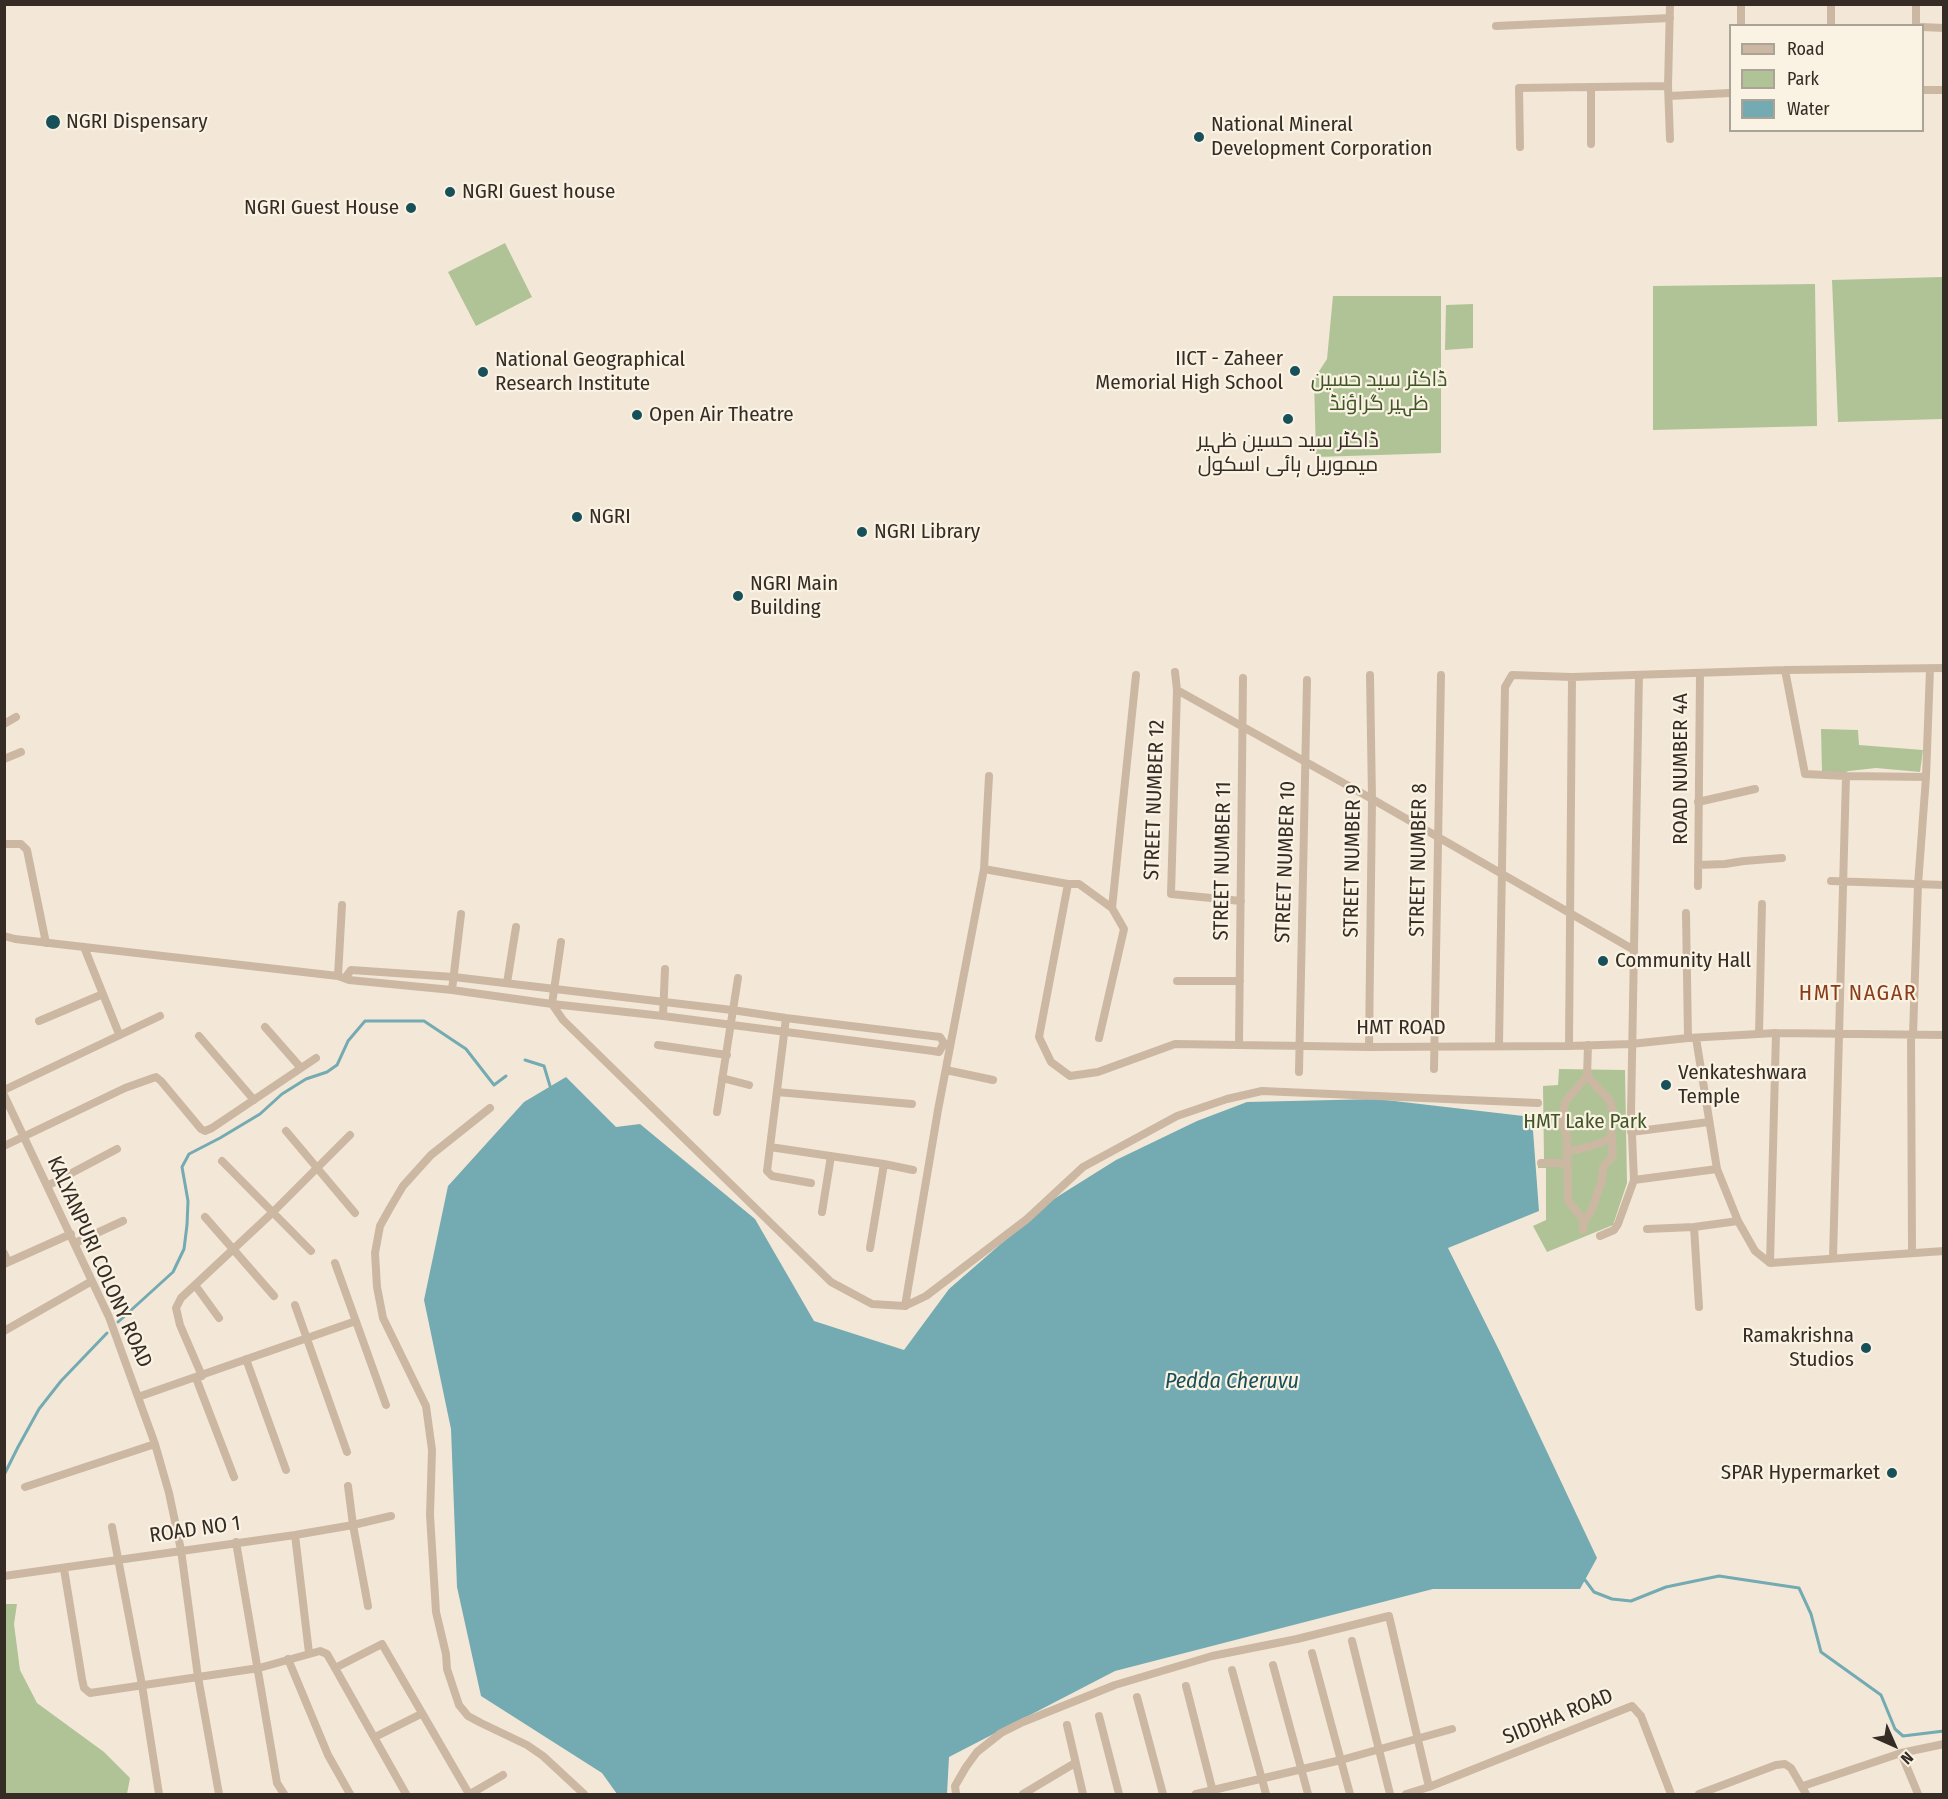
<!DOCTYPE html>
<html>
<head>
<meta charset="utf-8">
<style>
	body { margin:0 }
	#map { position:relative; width:1948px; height:1799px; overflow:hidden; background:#f3e8d7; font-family:"Fira Sans Condensed",sans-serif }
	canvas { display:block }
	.frame { position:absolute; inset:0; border:6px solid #352c25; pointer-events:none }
	.legend { position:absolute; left:1729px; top:24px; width:195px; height:108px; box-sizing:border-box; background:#faf2e3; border:2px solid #aba397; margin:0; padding:8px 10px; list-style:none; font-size:18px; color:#352c25 }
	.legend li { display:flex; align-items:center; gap:12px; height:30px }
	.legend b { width:30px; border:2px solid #aba397 }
	.north { position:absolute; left:1864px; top:1715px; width:60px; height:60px; -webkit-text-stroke:4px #faf2e3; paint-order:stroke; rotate:135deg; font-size:16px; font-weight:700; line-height:24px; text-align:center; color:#352c25 }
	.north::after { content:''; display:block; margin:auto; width:21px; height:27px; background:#352c25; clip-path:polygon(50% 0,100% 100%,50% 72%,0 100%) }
</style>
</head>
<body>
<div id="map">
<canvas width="1948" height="1799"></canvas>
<div class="frame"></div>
<ul class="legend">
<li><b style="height:8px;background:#ccb8a2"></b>Road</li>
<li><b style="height:16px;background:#b0c396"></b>Park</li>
<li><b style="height:16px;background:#74aab2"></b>Water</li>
</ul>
<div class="north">N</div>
</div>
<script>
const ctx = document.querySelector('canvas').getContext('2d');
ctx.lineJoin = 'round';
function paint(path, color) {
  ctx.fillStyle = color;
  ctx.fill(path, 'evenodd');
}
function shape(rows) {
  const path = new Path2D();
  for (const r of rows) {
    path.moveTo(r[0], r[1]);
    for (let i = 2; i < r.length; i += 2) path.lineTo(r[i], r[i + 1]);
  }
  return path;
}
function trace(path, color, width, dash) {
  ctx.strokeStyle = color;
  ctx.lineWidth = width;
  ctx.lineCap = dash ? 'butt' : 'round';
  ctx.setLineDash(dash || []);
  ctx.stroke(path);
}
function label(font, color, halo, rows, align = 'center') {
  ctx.font = font + ' "Fira Sans Condensed",Cairo,sans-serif';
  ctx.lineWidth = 4.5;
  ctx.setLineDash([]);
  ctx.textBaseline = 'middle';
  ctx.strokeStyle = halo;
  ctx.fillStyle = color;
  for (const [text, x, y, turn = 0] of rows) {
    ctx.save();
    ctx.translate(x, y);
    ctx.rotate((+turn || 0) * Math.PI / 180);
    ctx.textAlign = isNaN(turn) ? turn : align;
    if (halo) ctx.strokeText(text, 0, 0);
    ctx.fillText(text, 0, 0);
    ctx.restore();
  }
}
paint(shape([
	[505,243,532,297,476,326,448,272],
	[1943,277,1943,419,1838,422,1832,280],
	[1815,284,1817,426,1653,430,1653,286],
	[1333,296,1441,296,1441,453,1316,457,1314,379,1327,359],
	[1473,304,1473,348,1445,350,1446,305],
	[1821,729,1858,730,1859,745,1923,750,1920,772,1876,768,1849,771,1836,775,1822,773],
	[1559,1069,1625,1070,1627,1183,1613,1225,1547,1252,1533,1226,1546,1220,1546,1168,1538,1168,1538,1161,1544,1159,1543,1086,1558,1085],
	[4,1604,17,1604,14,1624,20,1670,37,1703,104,1752,130,1778,127,1794,5,1794]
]), '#b0c396');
paint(shape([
	[566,1077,616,1127,640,1124,755,1219,814,1321,904,1350,949,1289,1049,1202,1116,1160,1197,1121,1247,1102,1377,1099,1532,1117,1539,1211,1448,1248,1500,1352,1597,1558,1580,1589,1433,1589,1115,1671,949,1757,947,1794,617,1794,602,1773,481,1696,457,1587,451,1429,424,1300,448,1186,524,1102]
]), '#74aab2');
trace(shape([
	[525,1060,544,1066,550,1086],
	[118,1322,173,1272,184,1249,187,1225,188,1201,182,1167,189,1154,220,1138,260,1114,282,1094,306,1079,327,1072,337,1065,348,1041,365,1021,424,1021,466,1049,494,1085,506,1076],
	[4,1475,18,1447,39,1409,61,1381,107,1333],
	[1585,1580,1594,1592,1612,1599,1631,1601,1666,1587,1719,1576,1799,1588,1811,1614,1821,1652,1881,1695,1895,1729,1903,1736,1944,1731]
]), '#74aab2', 3);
trace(shape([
	[1741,4,1741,26],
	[1916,4,1916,26],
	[1496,26,1670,18],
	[1831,26,1831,4],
	[1922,27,1944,28],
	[1922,90,1944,90],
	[1669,96,1730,93],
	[1670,139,1668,86,1670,4],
	[1591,144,1591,87],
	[1520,147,1519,88,1668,86],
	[1785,670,1805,774,1846,776],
	[1175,672,1177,690,1171,894,1241,901],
	[1177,690,1372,799,1634,950],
	[4,724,16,717],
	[4,759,21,752],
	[1698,802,1755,789],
	[4,844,21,844,27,850,46,943],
	[1698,865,1725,864,1744,861,1782,858],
	[984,869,1068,884,1079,884,1112,908,1124,929,1099,1038],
	[1831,881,1944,885],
	[1068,884,1039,1037,1051,1062,1070,1076,1098,1072,1175,1044,1369,1047,1569,1046,1631,1044,1688,1038,1776,1033,1944,1035],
	[1698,886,1700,673],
	[1112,908,1136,675],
	[1686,913,1688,1038],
	[4,936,15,939,84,947,338,976,349,980,452,990,552,1004,663,1016,933,1051,939,1052,944,1043,940,1037,786,1018,732,1010,454,977,351,970,345,978],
	[561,942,552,1004,563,1020,831,1282,872,1304,905,1306,926,1296,1027,1219,1083,1167,1177,1116,1227,1099,1262,1091,1538,1103],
	[84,947,119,1034],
	[338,976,342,905],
	[1177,981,1240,981],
	[507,983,516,927],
	[452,990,461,914],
	[663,1016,665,969],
	[786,1018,767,1171,772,1176,811,1183],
	[39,1021,103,994],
	[265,1027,301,1068],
	[1759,1034,1762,904],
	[1911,1034,1912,1252],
	[1913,1035,1918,885,1926,777,1930,669],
	[199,1036,254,1100],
	[1696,1038,1717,1169,1738,1221,1755,1251,1770,1263,1944,1251],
	[1239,1044,1243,678],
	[658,1045,727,1055],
	[1499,1045,1505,687,1512,675,1572,677,1785,670,1944,668],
	[1569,1046,1572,677],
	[1369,1047,1372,799,1370,675],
	[1434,1069,1441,675],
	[946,1070,993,1080],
	[1299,1072,1307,680],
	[1587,1076,1610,1101,1613,1113,1611,1134,1613,1156,1603,1167,1602,1180,1591,1212,1584,1220,1568,1201,1567,1137,1562,1120,1565,1102,1587,1076,1588,1045],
	[722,1078,749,1085],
	[4,1090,160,1016],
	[777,1092,912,1104],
	[4,1095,109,1317,155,1444,169,1493,181,1550,198,1677,219,1794],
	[490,1108,431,1155,403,1186,390,1208,380,1226,375,1253,377,1287,383,1318,426,1406,432,1450,430,1515,436,1612,446,1654,447,1669,459,1705,468,1716,481,1723,527,1745,543,1756,584,1794],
	[717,1112,738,978],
	[286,1131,355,1213],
	[1631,1132,1709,1122],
	[4,1146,125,1088,153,1078,156,1077,161,1081,201,1129,205,1131,212,1128,316,1058],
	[770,1147,884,1164,870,1248],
	[1567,1152,1598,1144,1612,1137],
	[222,1161,311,1251],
	[1541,1163,1567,1163],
	[884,1164,913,1170],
	[1634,1180,1717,1169],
	[47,1186,117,1149],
	[822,1212,831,1156],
	[205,1217,274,1296],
	[1694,1227,1699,1307],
	[1647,1229,1694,1227,1738,1221],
	[1583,1230,1584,1220],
	[1600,1236,1614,1230,1618,1224,1634,1180,1631,1113,1639,675],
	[75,1243,123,1221],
	[4,1253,8,1262],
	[1833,1258,1846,776,1926,777],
	[335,1263,386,1405],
	[1770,1263,1776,1033],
	[4,1264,71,1234],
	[195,1285,219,1318],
	[295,1305,347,1452],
	[905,1306,938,1110,984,869,989,776],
	[4,1331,92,1281],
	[246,1359,286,1470],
	[202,1376,180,1325,176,1308,181,1298,272,1213,350,1135],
	[196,1378,234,1477],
	[138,1397,356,1321],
	[348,1486,353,1525,368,1606],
	[25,1487,155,1444],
	[112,1527,142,1685,159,1794],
	[295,1535,309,1653],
	[236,1542,277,1783,284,1794],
	[64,1569,82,1679,84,1688,90,1693,259,1668,320,1651,327,1654,335,1668,382,1644,469,1794],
	[4,1576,295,1535,353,1525,391,1516],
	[1352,1641,1390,1794],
	[1312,1653,1350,1794],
	[288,1659,328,1755,350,1794],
	[1273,1665,1308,1794],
	[335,1668,406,1794],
	[1232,1670,1266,1794],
	[1186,1686,1213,1792],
	[1137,1697,1163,1794],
	[1099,1716,1119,1794],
	[1067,1725,1083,1794],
	[375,1737,421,1714],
	[1901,1753,1918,1794],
	[1803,1786,1901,1753,1944,1744],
	[470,1794,503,1775],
	[956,1794,955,1786,966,1767,977,1752,1001,1733,1023,1722,1115,1685,1212,1656,1297,1639,1389,1616,1429,1787],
	[1023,1794,1075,1763],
	[1196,1794,1341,1760,1452,1729],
	[1406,1794,1429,1787,1632,1706,1641,1716,1671,1794],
	[1699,1794,1776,1765,1785,1764,1791,1768,1806,1794]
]), '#ccb8a2', 8);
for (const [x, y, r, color] of [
	[53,122,8,"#18505a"],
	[1199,137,6,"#18505a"],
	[450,192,6,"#18505a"],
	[411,208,6,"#18505a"],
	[1295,371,6,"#18505a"],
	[483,372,6,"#18505a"],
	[637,415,6,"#18505a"],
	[1288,419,6,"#18505a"],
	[577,517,6,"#18505a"],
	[862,532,6,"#18505a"],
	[738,596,6,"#18505a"],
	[1603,961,6,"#18505a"],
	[1666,1085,6,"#18505a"],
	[1866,1348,6,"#18505a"],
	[1892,1473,6,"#18505a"]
]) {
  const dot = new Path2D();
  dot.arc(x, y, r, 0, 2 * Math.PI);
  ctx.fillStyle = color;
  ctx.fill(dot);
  trace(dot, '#faf2e3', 2);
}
label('21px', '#352c25', '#faf2e3', [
	["NGRI Dispensary",66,122],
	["National Mineral",1211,125],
	["Development Corporation",1211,149],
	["NGRI Guest house",462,192],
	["NGRI Guest House",399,208,"right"],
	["IICT - Zaheer",1283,359,"right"],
	["Memorial High School",1283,383,"right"],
	["National Geographical",495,360],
	["Research Institute",495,384],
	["Open Air Theatre",649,415],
	["ڈاکٹر سید حسین ظہیر",1288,441,"center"],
	["میموریل ہائی اسکول",1288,465,"center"],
	["NGRI",589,517],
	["NGRI Library",874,532],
	["NGRI Main",750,584],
	["Building",750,608],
	["Community Hall",1615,961],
	["Venkateshwara",1678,1073],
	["Temple",1678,1097],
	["Ramakrishna",1854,1336,"right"],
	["Studios",1854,1360,"right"],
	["SPAR Hypermarket",1880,1473,"right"]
], 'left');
label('21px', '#415627', '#faf2e3', [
	["ڈاکٹر سید حسین",1379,380],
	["ظہیر گراؤنڈ",1379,404],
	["HMT Lake Park",1585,1122]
]);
label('21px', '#352c25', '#faf2e3', [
	["ROAD NUMBER 4A",1681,769,-90],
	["STREET NUMBER 12",1155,800,-88],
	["STREET NUMBER 8",1419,860,-89],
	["STREET NUMBER 11",1223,861,-89],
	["STREET NUMBER 9",1353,861,-89],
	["STREET NUMBER 10",1286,862,-88],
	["HMT ROAD",1401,1028],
	["KALYANPURI COLONY ROAD",99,1262,66],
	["ROAD NO 1",195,1530,-8],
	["SIDDHA ROAD",1558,1717,-22]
]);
ctx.letterSpacing = '1.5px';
label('22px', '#8b3c18', '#faf2e3', [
	["HMT NAGAR",1858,994]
]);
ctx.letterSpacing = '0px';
label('italic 22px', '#18505a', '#faf2e3', [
	["Pedda Cheruvu",1232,1382]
]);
</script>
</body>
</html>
